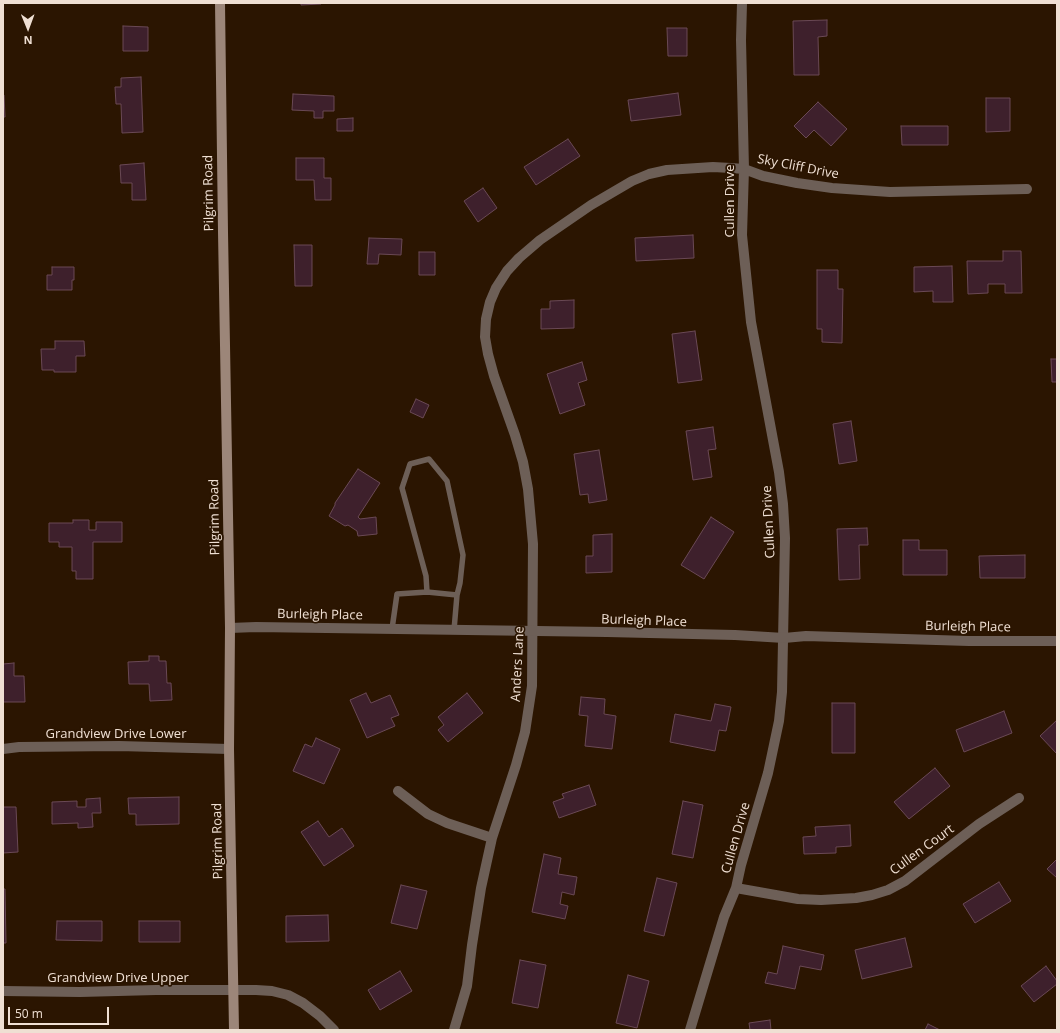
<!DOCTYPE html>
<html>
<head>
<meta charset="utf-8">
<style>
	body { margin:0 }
	#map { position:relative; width:1060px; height:1033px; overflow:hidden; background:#2b1501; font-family:"Open Sans",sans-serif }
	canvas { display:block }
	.frame { position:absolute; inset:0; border:4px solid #efdfd3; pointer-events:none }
	.north { position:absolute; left:8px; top:8px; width:40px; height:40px; -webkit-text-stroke:3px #2b1501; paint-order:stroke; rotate:179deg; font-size:11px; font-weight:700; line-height:16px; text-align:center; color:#efdfd3 }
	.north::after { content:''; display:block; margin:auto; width:14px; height:18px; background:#efdfd3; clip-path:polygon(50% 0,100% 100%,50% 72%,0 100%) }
	.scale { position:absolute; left:8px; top:1007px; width:101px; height:18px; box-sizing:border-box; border:2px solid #efdfd3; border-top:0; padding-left:5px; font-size:12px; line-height:14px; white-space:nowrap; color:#efdfd3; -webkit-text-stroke:3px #2b1501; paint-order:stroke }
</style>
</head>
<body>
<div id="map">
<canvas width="1060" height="1033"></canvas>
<div class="frame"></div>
<div class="north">N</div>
<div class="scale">50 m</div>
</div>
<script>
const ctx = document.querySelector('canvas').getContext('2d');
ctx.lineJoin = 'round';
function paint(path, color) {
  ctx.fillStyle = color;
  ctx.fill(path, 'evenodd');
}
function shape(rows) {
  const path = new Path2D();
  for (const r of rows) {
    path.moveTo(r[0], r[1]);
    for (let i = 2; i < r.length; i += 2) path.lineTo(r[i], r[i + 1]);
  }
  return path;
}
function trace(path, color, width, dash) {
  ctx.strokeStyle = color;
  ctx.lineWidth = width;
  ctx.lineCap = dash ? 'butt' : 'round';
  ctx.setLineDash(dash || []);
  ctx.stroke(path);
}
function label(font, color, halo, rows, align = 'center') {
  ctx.font = font + ' "Open Sans",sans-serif';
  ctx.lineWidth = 3.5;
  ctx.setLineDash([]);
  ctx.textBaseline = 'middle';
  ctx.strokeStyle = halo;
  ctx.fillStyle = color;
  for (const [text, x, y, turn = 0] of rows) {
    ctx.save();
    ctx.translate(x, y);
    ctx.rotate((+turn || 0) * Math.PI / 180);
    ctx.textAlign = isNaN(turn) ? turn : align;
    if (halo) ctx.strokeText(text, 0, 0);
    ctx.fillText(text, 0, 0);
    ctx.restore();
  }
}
const building = shape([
	[301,3,321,3,321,4,301,5,301,3],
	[827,20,827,36,818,37,819,75,794,75,793,21,827,20],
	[123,26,148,27,148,51,123,51,123,26],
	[667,28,687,28,687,56,668,56,667,28],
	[141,77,143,132,122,133,121,104,116,104,115,87,121,87,121,78,141,77],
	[678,93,681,115,631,121,628,100,678,93],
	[293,94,334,96,334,111,323,111,323,118,314,118,314,111,292,110,293,94],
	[3,95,4,95,5,117,3,117,3,95],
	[986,98,1010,98,1010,131,986,132,986,98],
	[818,102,847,129,831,146,814,130,806,138,794,126,818,102],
	[353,118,353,131,337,131,337,119,353,118],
	[901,126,948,126,948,145,902,145,901,126],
	[568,139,580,156,536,185,524,167,568,139],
	[296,158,324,158,324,178,331,178,331,200,315,200,314,180,296,180,296,158],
	[144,163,146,200,132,200,132,183,121,183,120,165,144,163],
	[483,188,497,208,478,222,464,201,483,188],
	[693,235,694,258,636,261,635,238,693,235],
	[369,238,402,239,401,255,379,254,378,264,367,264,369,238],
	[294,245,312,245,312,286,295,286,294,245],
	[1003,251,1021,251,1022,293,1005,293,1005,284,988,284,988,293,968,294,967,261,1003,261,1003,251],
	[419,252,435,252,435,275,419,275,419,252],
	[952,266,953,302,933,302,933,291,914,292,914,267,952,266],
	[52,267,74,267,74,280,72,280,72,290,47,290,47,275,52,275,52,267],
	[817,270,838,270,838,289,843,289,842,343,822,342,822,329,817,329,817,270],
	[574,300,574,328,541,329,541,309,550,309,550,301,574,300],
	[695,331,702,380,678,383,672,334,695,331],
	[55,341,84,341,85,356,76,356,76,372,54,372,54,370,42,370,41,349,55,349,55,341],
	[1051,359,1057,359,1057,382,1052,382,1051,359],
	[582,362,587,380,578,383,585,405,560,414,547,374,582,362],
	[416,399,429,405,423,418,410,412,416,399],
	[851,421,857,461,839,464,833,424,851,421],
	[713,427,716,449,708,450,712,477,693,480,686,431,713,427],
	[599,450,607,500,589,503,588,494,580,495,574,454,599,450],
	[358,469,380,483,358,517,360,519,376,517,377,534,358,536,357,531,348,525,345,526,329,516,335,505,335,503,358,469],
	[711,517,734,532,704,579,681,565,711,517],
	[73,520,89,520,89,530,96,530,96,522,122,522,122,542,93,542,93,579,76,579,76,571,72,571,72,547,59,547,59,542,49,542,49,523,73,523,73,520],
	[867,528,868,545,859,545,860,579,839,580,837,529,867,528],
	[612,534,612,572,586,573,586,556,593,556,593,535,612,534],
	[903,540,919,540,919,550,947,550,947,575,903,575,903,540],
	[1025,555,1025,578,980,578,979,556,1025,555],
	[149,656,159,656,159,661,166,661,167,683,171,683,172,700,150,701,149,684,129,684,128,662,149,661,149,656],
	[14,663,14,676,24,676,25,702,3,702,3,664,14,663],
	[366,693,371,703,390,695,399,715,391,718,395,726,367,738,350,700,366,693],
	[467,693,483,713,448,742,438,730,444,725,438,717,467,693],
	[581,697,605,699,604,714,616,716,612,749,585,746,588,716,579,715,581,697],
	[832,703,855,703,855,753,832,753,832,703],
	[715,704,731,707,726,731,719,730,715,751,670,742,675,714,711,721,715,704],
	[1004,711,1012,733,964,752,956,730,1004,711],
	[1057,720,1057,754,1040,736,1057,720],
	[316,738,340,749,324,784,293,771,305,744,312,747,316,738],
	[935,768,950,786,909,819,894,802,935,768],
	[589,785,596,805,559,818,553,802,564,798,562,794,589,785],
	[179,797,179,824,136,825,136,814,129,814,128,798,179,797],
	[100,798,101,813,92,813,93,827,78,828,78,823,52,824,52,802,77,801,77,807,86,807,86,799,100,798],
	[683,801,703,805,693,858,672,854,683,801],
	[3,807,16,807,18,852,3,853,3,807],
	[318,821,329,837,342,828,354,846,324,866,301,832,318,821],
	[850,825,851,846,836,847,836,853,804,854,803,837,816,836,815,827,850,825],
	[544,854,561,858,558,874,577,877,574,895,562,892,560,904,568,906,565,919,532,912,544,854],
	[1057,859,1057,878,1047,869,1057,859],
	[657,878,677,883,664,936,644,931,657,878],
	[999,882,1011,901,975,923,963,904,999,882],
	[401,885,427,891,417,929,391,923,401,885],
	[3,889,5,889,6,943,3,943,3,889],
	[328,915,329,941,286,942,286,916,328,915],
	[57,921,102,921,102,941,56,940,57,921],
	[139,921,180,921,180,942,139,942,139,921],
	[905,938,912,967,862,979,855,950,905,938],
	[783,946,824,955,821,970,800,966,795,989,765,983,768,972,777,974,783,946],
	[520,960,546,965,538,1008,512,1003,520,960],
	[1046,966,1057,981,1057,984,1034,1002,1021,986,1046,966],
	[400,971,412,991,380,1010,368,990,400,971],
	[628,975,649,981,637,1028,616,1023,628,975],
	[770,1020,771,1030,750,1030,749,1023,770,1020],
	[928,1024,940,1030,925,1030,928,1024]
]);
paint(building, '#3e202c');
trace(building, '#6a4955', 1);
trace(shape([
	[427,592,457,595],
	[392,629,397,594,427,592,426,576,402,488,410,464,429,459,447,481,463,555,460,583,457,595,454,630]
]), '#6d5f57', 5.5);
trace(shape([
	[3,749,19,747,119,746,229,749],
	[398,791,428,814,447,823,492,838],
	[736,888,798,899,821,900,856,898,872,895,888,890,905,881,979,824,1019,798],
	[3,991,80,992,156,990,256,990,272,991,288,995,303,1003,320,1016,334,1030],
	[454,1030,467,986,472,945,481,888,492,838,516,765,525,732,532,686,533,544,528,489,523,462,515,435,494,376,488,354,485,337,486,319,490,302,496,288,507,271,519,258,540,240,591,205,632,181,649,174,667,170,713,167,731,168,744,169,763,176,797,183,832,188,890,192,1027,189],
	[690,1030,724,917,736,888,741,865,768,773,779,721,782,692,785,538,783,504,779,472,751,322,742,235,744,169,741,40,742,3]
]), '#6d5f57', 10);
trace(shape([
	[230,628,256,627,607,632,735,635,784,638,806,636,969,641,1057,641]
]), '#6d5f57', 10);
trace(shape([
	[220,3,223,232,230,628,229,749,234,1030]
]), '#9c8679', 10);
label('13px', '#efdfd3', '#2b1501', [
	["Sky Cliff Drive",798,167,11],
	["Pilgrim Road",209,193,-91],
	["Cullen Drive",730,201,-90],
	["Pilgrim Road",215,517,-91],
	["Cullen Drive",769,522,-93],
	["Burleigh Place",320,615,1],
	["Burleigh Place",644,621,2],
	["Burleigh Place",968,627,1],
	["Anders Lane",518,664,-87],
	["Grandview Drive Lower",116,734],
	["Cullen Drive",736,838,-74],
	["Pilgrim Road",218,841,-91],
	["Cullen Court",922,850,-36],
	["Grandview Drive Upper",118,978]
]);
</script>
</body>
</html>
